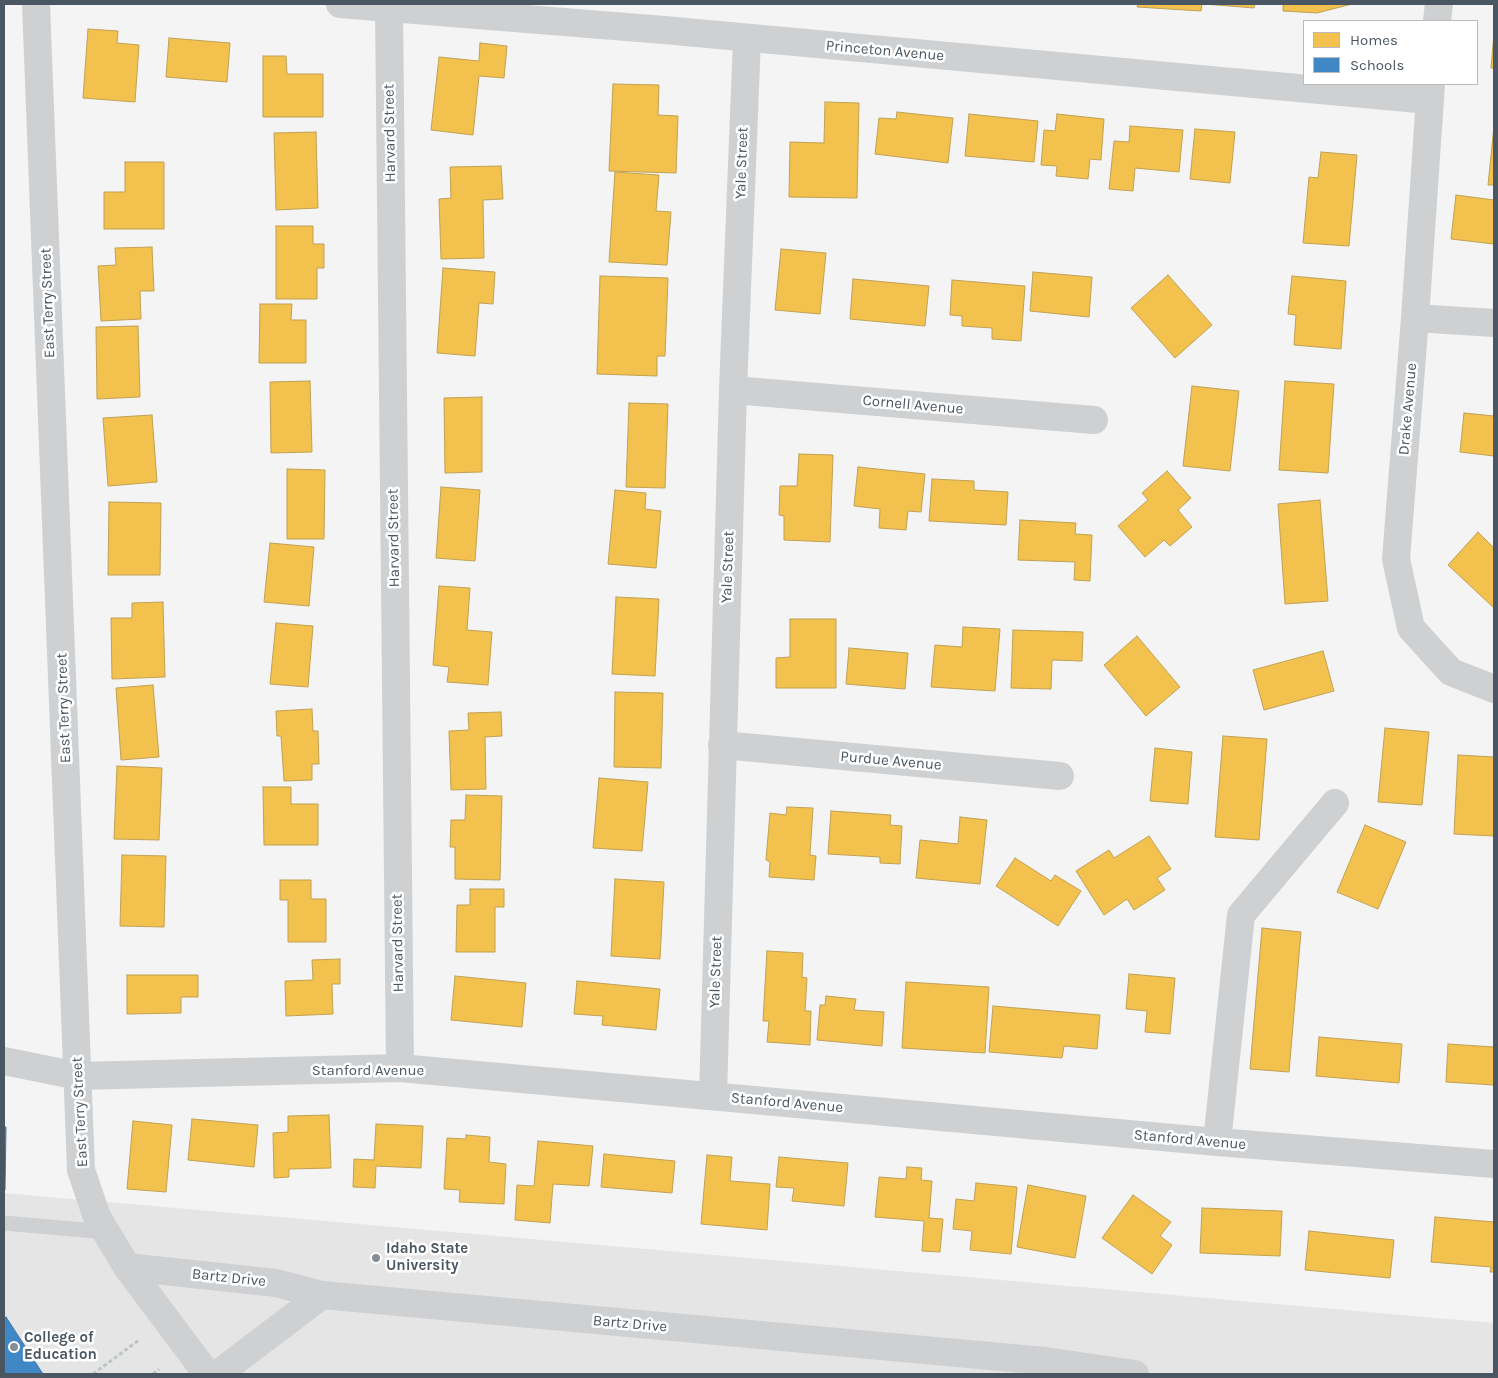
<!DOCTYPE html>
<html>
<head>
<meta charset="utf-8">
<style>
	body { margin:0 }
	#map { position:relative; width:1498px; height:1378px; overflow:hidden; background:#f4f4f4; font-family:Karla,sans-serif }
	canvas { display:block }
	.frame { position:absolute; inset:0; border:5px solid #4a5661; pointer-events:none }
	.legend { position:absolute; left:1303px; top:20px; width:175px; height:65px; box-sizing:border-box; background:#fff; border:1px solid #b7bbc0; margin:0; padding:6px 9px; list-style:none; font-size:15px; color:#4a5661 }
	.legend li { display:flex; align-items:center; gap:10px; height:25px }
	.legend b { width:25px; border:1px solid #b7bbc0 }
</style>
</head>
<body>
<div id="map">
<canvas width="1498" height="1378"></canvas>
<div class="frame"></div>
<ul class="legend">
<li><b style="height:14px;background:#f2c14e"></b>Homes</li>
<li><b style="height:14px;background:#3f88c5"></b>Schools</li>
</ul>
</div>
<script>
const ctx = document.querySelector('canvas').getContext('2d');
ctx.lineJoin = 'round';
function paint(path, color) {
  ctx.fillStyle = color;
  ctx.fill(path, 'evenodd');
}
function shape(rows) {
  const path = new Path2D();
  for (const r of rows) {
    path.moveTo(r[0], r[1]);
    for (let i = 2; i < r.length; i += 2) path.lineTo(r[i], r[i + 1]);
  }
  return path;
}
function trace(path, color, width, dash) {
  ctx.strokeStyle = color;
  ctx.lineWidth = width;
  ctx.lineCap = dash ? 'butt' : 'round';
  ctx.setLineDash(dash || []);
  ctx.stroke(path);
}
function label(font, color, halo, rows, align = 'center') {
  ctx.font = font + ' Karla,sans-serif';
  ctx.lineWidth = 5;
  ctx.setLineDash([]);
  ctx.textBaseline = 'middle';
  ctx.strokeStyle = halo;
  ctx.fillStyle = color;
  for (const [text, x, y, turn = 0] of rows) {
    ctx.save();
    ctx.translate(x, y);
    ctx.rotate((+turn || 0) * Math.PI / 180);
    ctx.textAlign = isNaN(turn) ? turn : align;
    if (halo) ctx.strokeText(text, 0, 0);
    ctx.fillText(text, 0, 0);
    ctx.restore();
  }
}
paint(shape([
	[4,1193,1494,1323,1494,1374,4,1374]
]), '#e6e5e6');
const homes = shape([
	[1138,4,1202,4,1201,11,1137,7,1138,4],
	[1204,4,1255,4,1254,8,1204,4],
	[1283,4,1352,4,1317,13,1283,11,1283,4],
	[88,29,118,31,117,43,139,45,135,102,83,98,88,29],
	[1494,33,1494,68,1491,68,1494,33],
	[169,38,230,43,227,82,166,77,169,38],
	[480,43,507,46,504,78,479,76,473,135,431,130,439,57,479,61,480,43],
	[263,56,286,56,287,74,323,74,323,117,263,117,263,56],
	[613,84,659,85,658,115,678,116,676,173,609,171,613,84],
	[825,102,859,103,857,198,789,197,790,142,824,143,825,102],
	[897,112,953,118,948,163,875,154,879,118,896,119,897,112],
	[969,114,1038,121,1034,162,965,156,969,114],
	[1057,114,1104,119,1101,160,1090,159,1088,179,1056,176,1057,166,1041,165,1044,130,1055,131,1057,114],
	[1130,126,1183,130,1179,172,1135,168,1133,191,1109,189,1114,141,1129,142,1130,126],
	[1494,126,1494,185,1488,185,1494,126],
	[1195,129,1235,132,1230,183,1190,179,1195,129],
	[316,132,318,208,276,210,274,133,316,132],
	[1321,152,1357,155,1349,246,1303,243,1309,177,1318,178,1321,152],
	[125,162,164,162,164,229,104,229,104,192,125,192,125,162],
	[501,166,503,199,483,200,484,258,441,259,439,199,451,198,450,167,501,166],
	[615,172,659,175,656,211,671,212,667,265,609,262,615,172],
	[1456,195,1494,200,1494,244,1451,239,1456,195],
	[276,226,313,226,313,244,324,244,324,268,317,268,317,299,276,299,276,226],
	[152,247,154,291,140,291,141,319,101,321,98,266,116,265,115,248,152,247],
	[781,249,826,253,820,314,775,310,781,249],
	[443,268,495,272,493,304,479,303,475,356,437,353,443,268],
	[1033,272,1092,277,1089,317,1030,311,1033,272],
	[1168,275,1212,325,1175,358,1131,308,1168,275],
	[600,276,668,278,665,356,657,356,657,376,597,374,600,276],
	[1292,276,1346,281,1341,349,1294,345,1296,315,1288,314,1292,276],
	[853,279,929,286,925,326,850,319,853,279],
	[952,280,1025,286,1021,341,992,339,992,328,962,326,962,316,950,315,952,280],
	[260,304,292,304,291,320,306,320,306,363,259,363,260,304],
	[138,326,140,397,97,399,96,327,138,326],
	[310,381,312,452,271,453,270,382,310,381],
	[1285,381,1334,384,1328,473,1279,470,1285,381],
	[1192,386,1239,391,1230,471,1183,466,1192,386],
	[482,397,482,472,445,473,444,398,482,397],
	[629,403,668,404,665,488,626,487,629,403],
	[1464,413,1494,416,1494,456,1460,452,1464,413],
	[152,415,157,482,108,486,103,418,152,415],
	[799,454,833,455,830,542,784,540,784,516,779,515,780,486,797,486,799,454],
	[858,467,925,474,921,512,908,511,906,530,879,528,880,509,854,506,858,467],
	[287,469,325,470,324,539,287,539,287,469],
	[1167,471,1191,498,1178,510,1192,527,1170,546,1164,540,1145,557,1118,526,1148,500,1142,493,1167,471],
	[932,479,974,481,974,490,1008,492,1006,525,929,521,932,479],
	[441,487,480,490,475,561,436,558,441,487],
	[615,490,646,493,645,509,661,511,656,568,608,564,615,490],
	[1320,500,1328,601,1285,604,1278,504,1320,500],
	[109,502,161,503,160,575,108,575,109,502],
	[1020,520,1076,523,1075,534,1092,535,1090,581,1074,580,1075,562,1018,560,1020,520],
	[1478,532,1494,548,1494,608,1448,565,1478,532],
	[270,543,314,547,309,606,264,602,270,543],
	[439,586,470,588,467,630,492,632,488,685,447,682,449,667,433,665,439,586],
	[616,597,659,599,655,676,612,674,616,597],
	[163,602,165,677,112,679,111,618,132,618,132,603,163,602],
	[790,619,836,619,836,688,776,688,776,658,790,657,790,619],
	[276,623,313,626,308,687,270,684,276,623],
	[963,627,1000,629,995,691,931,687,935,645,962,647,963,627],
	[1013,630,1083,632,1082,661,1052,660,1051,689,1011,688,1013,630],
	[1137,636,1180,687,1146,716,1104,665,1137,636],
	[849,648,908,653,905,689,846,684,849,648],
	[1323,651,1334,691,1264,710,1253,670,1323,651],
	[153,685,159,757,121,760,116,688,153,685],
	[615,692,663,693,661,768,614,767,615,692],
	[312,709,313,731,318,731,319,764,312,764,312,780,284,781,281,736,277,736,276,711,312,709],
	[501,712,502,736,485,737,486,789,451,790,449,731,469,730,468,713,501,712],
	[1385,728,1429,732,1422,805,1378,802,1385,728],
	[1223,736,1267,739,1259,840,1215,837,1223,736],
	[1155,748,1192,752,1188,804,1150,801,1155,748],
	[1458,755,1494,757,1494,836,1454,834,1458,755],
	[117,766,162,768,159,840,114,839,117,766],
	[599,778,648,782,642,851,593,848,599,778],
	[263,787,291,787,291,804,318,804,318,845,264,845,263,787],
	[466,795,502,796,500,880,455,879,455,847,450,847,451,820,465,820,466,795],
	[787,807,813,808,810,855,816,856,814,880,769,877,770,862,766,860,770,813,786,815,787,807],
	[831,811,891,815,890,825,902,826,900,864,880,863,880,857,828,854,831,811],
	[960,817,987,820,980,884,916,878,920,840,958,844,960,817],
	[1365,825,1406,842,1378,909,1337,892,1365,825],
	[1149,836,1171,869,1157,878,1165,890,1134,910,1127,899,1104,915,1076,871,1109,850,1114,858,1149,836],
	[122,855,166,856,164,927,120,926,122,855],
	[1015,858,1051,881,1055,875,1081,891,1058,926,996,886,1015,858],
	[615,879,664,882,660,959,611,956,615,879],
	[280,880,311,880,311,899,326,899,326,942,288,942,288,900,280,900,280,880],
	[470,889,504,889,504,907,495,907,495,952,456,952,457,905,470,905,470,889],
	[1262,928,1301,932,1289,1072,1250,1069,1262,928],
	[767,951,803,953,802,977,807,978,805,1011,811,1011,810,1045,767,1042,769,1021,763,1021,767,951],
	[340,959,340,984,332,984,333,1014,286,1016,285,981,313,980,312,960,340,959],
	[1129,974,1175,978,1170,1034,1145,1032,1147,1011,1126,1009,1129,974],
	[127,975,198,975,198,997,181,997,181,1013,127,1014,127,975],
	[455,976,526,983,522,1027,451,1020,455,976],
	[577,981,660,989,656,1030,602,1025,603,1016,574,1014,577,981],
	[906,982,989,987,985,1053,902,1048,906,982],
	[826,996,856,999,854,1010,884,1012,882,1046,817,1040,820,1005,825,1005,826,996],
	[993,1006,1100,1015,1097,1049,1064,1046,1062,1058,989,1052,993,1006],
	[1319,1037,1402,1044,1399,1083,1316,1076,1319,1037],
	[1448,1044,1494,1047,1494,1085,1446,1082,1448,1044],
	[329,1115,331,1168,289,1169,289,1177,274,1178,273,1133,288,1132,288,1116,329,1115],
	[192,1119,258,1125,254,1167,188,1160,192,1119],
	[133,1121,172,1125,166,1192,127,1189,133,1121],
	[376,1124,423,1126,421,1168,376,1166,375,1188,353,1187,354,1159,374,1160,376,1124],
	[466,1135,490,1137,489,1162,506,1164,504,1204,459,1202,460,1190,444,1189,447,1138,466,1139,466,1135],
	[538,1141,593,1146,589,1186,553,1184,550,1223,515,1220,517,1185,534,1186,538,1141],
	[604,1154,675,1161,672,1193,601,1187,604,1154],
	[707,1155,732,1157,730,1181,770,1184,767,1230,701,1224,707,1155],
	[779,1157,848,1163,844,1206,792,1201,794,1188,776,1187,779,1157],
	[907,1167,922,1168,921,1180,932,1181,929,1218,943,1219,940,1252,922,1251,924,1221,875,1217,879,1177,906,1179,907,1167],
	[976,1183,1017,1187,1011,1254,970,1250,972,1231,953,1229,956,1199,974,1201,976,1183],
	[1028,1185,1086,1196,1075,1258,1017,1247,1028,1185],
	[1133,1195,1171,1222,1160,1236,1172,1245,1152,1274,1102,1238,1133,1195],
	[1202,1208,1282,1211,1280,1256,1200,1253,1202,1208],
	[1435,1217,1494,1222,1494,1272,1490,1272,1491,1267,1431,1262,1435,1217],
	[1309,1231,1394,1240,1390,1278,1305,1270,1309,1231]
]);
paint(homes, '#f2c14e');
trace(homes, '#c0a154', 1);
const schools = shape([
	[4,1127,6,1127,5,1190,4,1190,4,1127],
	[6,1317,43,1374,4,1374,4,1319,6,1317]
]);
paint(schools, '#3f88c5');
trace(schools, '#4279a7', 1);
trace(shape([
	[93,1374,139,1340],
	[153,1374,159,1369]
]), '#bcc7c4', 3, [4, 2.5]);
trace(shape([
	[4,1223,106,1232]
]), '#ced0d2', 15);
trace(shape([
	[340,4,664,30,1429,100],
	[389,8,400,1068],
	[1437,21,1439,4],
	[1431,84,1415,318,1396,559,1411,628,1451,672,1494,689],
	[1415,318,1494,323],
	[733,390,1094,420],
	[722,745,1060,776],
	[78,1076,400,1068,1217,1142,1494,1164],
	[713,1096,733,390,747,39],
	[1217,1142,1241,915,1335,803],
	[127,1267,276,1283,322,1295,1045,1361,1135,1374],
	[218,1374,322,1295]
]), '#ced0d2', 28);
trace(shape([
	[36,4,81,1170,97,1217,127,1267,207,1374],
	[4,1061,78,1076]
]), '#ced0d2', 28);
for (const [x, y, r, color] of [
	[376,1258,5,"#868d94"],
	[14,1347,5,"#868d94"]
]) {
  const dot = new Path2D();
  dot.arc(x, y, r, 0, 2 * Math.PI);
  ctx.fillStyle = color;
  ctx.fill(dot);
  trace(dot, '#fff', 2);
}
label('15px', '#4a5661', '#fff', [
	["Princeton Avenue",885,51,5],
	["Harvard Street",390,133,-91],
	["Yale Street",742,163,-88],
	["East Terry Street",48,303,-92],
	["Cornell Avenue",913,405,5],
	["Drake Avenue",1408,409,-85],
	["Harvard Street",394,538,-91],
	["Yale Street",728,567,-88],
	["East Terry Street",64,708,-92],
	["Purdue Avenue",891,761,5],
	["Harvard Street",398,943,-91],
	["Yale Street",716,972,-88],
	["Stanford Avenue",368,1071],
	["Stanford Avenue",787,1103,5],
	["East Terry Street",80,1112,-93],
	["Stanford Avenue",1190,1140,5],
	["Bartz Drive",229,1278,6],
	["Bartz Drive",630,1324,5]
]);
label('bold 15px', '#4a5661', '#fff', [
	["Idaho State",386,1249],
	["University",386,1266],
	["College of",24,1338],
	["Education",24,1355]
], 'left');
</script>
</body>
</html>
